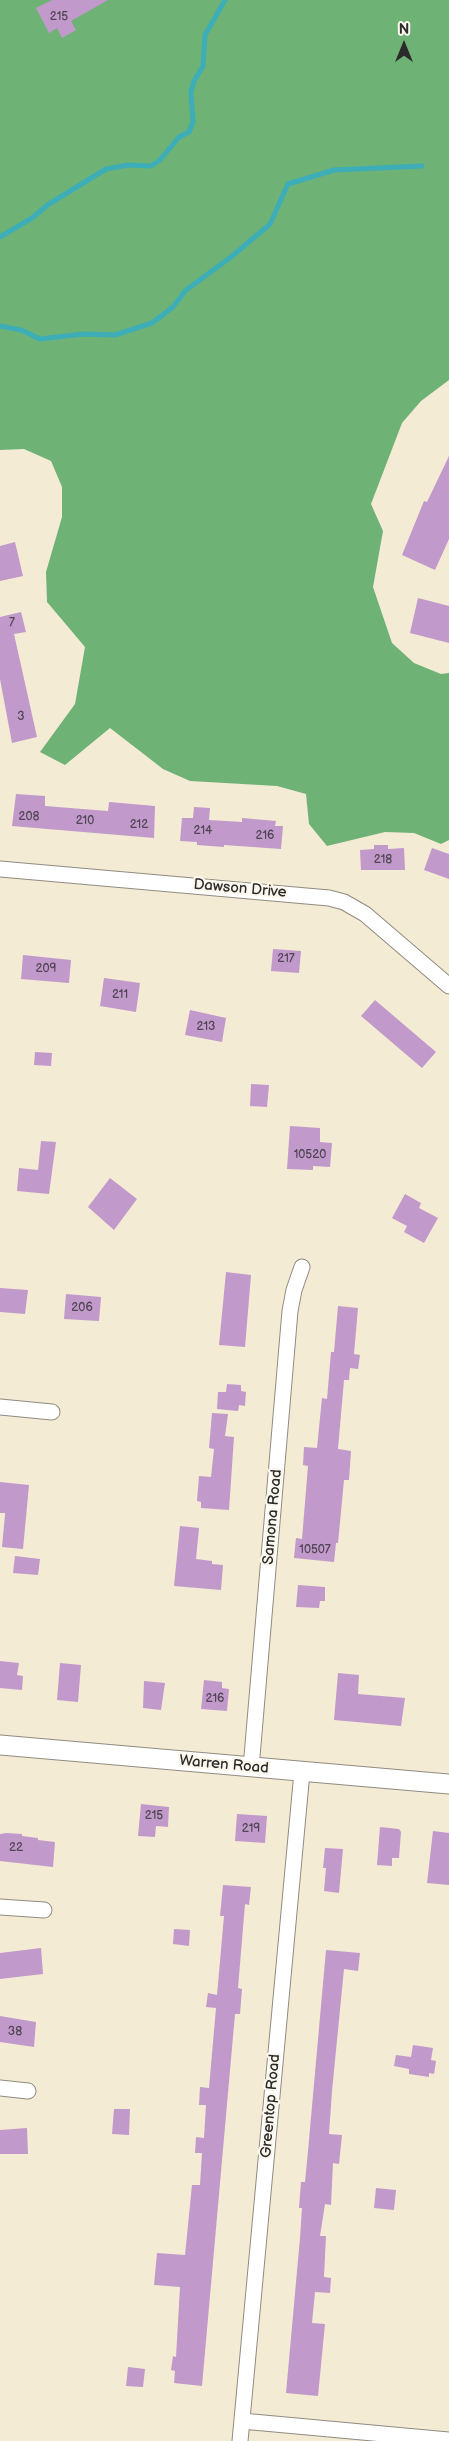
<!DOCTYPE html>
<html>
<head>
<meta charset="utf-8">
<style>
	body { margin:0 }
	#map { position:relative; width:449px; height:2441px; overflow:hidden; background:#f4ebd4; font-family:"Balsamiq Sans",sans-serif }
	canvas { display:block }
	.north { position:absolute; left:379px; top:20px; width:50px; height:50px; -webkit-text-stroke:4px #fbf7ec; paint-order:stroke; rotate:0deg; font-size:14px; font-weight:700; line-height:20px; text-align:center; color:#2b2b2b }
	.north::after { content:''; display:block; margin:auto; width:18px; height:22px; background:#2b2b2b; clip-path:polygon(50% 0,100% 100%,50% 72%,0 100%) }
</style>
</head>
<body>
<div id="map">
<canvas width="449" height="2441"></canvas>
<div class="north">N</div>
</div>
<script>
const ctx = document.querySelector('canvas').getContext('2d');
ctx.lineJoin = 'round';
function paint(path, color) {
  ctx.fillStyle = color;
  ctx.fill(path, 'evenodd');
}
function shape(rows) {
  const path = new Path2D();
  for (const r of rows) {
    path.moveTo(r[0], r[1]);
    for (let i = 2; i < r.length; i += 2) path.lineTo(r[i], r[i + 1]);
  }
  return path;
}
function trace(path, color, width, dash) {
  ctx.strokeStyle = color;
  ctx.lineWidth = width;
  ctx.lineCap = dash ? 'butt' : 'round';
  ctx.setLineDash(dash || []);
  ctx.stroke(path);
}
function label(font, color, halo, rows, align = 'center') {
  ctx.font = font + ' "Balsamiq Sans",sans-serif';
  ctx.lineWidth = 4.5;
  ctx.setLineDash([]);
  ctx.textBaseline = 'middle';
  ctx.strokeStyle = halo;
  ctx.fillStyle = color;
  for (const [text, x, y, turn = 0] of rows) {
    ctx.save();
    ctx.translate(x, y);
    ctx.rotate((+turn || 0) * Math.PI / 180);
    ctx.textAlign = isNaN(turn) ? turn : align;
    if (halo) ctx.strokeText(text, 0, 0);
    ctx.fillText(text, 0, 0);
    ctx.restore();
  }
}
paint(shape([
	[0,0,449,0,449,380,421,401,402,423,371,504,383,531,373,587,392,643,414,663,441,674,449,673,449,840,441,844,414,833,385,832,327,846,309,824,306,794,277,786,190,781,163,769,110,728,65,765,40,752,75,704,85,647,47,602,46,572,62,517,62,487,51,461,24,449,0,450]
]), '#6eb276');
trace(shape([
	[0,237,32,218,49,204,106,169,128,165,151,166,160,160,179,137,189,132,193,122,191,92,194,81,203,66,205,35,225,0],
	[0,326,21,330,40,339,83,334,115,335,152,323,173,307,186,290,231,257,270,224,288,184,334,170,422,166]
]), '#3dadb7', 5);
paint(shape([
	[52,0,108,0,71,21,76,30,62,38,57,28,49,33,36,8],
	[449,456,449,539,435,570,402,555,424,501,427,502],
	[15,542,23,576,0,581,0,546],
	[418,598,449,606,449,643,410,633],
	[21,612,26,632,14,634,37,737,12,743,0,679,0,617],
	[16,794,45,796,45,806,108,811,109,802,155,806,154,838,12,826],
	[194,807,210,808,209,820,242,822,242,818,276,821,275,826,283,826,281,849,224,845,224,847,197,845,197,842,180,841,182,818,193,818],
	[374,845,388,845,388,849,404,848,405,870,361,870,360,850,374,849],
	[432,848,449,854,449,879,424,870],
	[273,949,301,951,299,973,271,971],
	[23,955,71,960,69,983,21,979],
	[104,978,140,983,136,1012,100,1006],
	[375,1000,436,1052,422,1068,361,1016],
	[190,1010,226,1018,222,1042,185,1035],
	[35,1052,52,1053,51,1066,34,1065],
	[251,1084,269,1085,267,1107,250,1106],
	[290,1126,320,1128,320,1142,332,1143,330,1167,313,1166,313,1170,287,1169],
	[41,1141,56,1142,49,1194,17,1191,19,1168,38,1170],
	[110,1178,137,1199,114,1230,88,1207],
	[405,1194,421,1203,419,1208,438,1218,424,1243,404,1232,407,1226,392,1218],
	[226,1272,251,1275,245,1347,219,1345],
	[0,1288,28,1290,25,1314,0,1312],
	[66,1294,101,1297,99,1321,64,1319],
	[338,1306,358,1308,354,1354,360,1355,358,1369,350,1368,349,1380,344,1380,338,1449,351,1451,349,1480,344,1480,338,1543,336,1543,334,1562,294,1558,296,1538,302,1539,308,1466,303,1465,304,1447,317,1448,322,1398,327,1399,331,1352,334,1352],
	[227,1384,241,1385,241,1391,246,1392,245,1406,239,1405,238,1411,217,1409,218,1392,226,1392],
	[212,1413,228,1414,225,1436,234,1437,229,1510,201,1508,201,1502,197,1501,199,1476,211,1477,214,1449,209,1448],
	[0,1482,29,1485,23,1549,2,1547,5,1515,5,1513,0,1513],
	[180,1526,199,1528,196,1559,212,1561,212,1564,223,1565,221,1590,174,1586],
	[15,1556,40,1559,38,1575,13,1573],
	[298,1585,325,1587,325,1601,320,1601,319,1608,296,1607],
	[0,1661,19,1663,17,1675,23,1676,22,1690,0,1688],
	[60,1663,81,1665,78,1702,57,1700],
	[338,1673,359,1675,358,1694,405,1698,401,1726,334,1720],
	[204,1680,222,1682,222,1688,229,1689,227,1711,201,1709],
	[144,1681,165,1683,161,1710,143,1708],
	[141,1804,169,1807,168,1827,156,1826,155,1837,138,1836],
	[237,1814,267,1816,265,1843,235,1841],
	[380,1827,399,1829,401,1832,399,1858,392,1858,392,1866,377,1865],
	[433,1831,449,1833,449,1885,427,1883],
	[6,1833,22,1834,22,1836,38,1838,38,1840,55,1842,53,1867,0,1861,0,1834],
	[325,1848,343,1849,339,1893,324,1891,326,1868,323,1868],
	[223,1885,251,1887,249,1905,245,1904,238,1988,242,1989,240,2014,235,2014,202,2386,174,2383,175,2371,171,2370,173,2356,176,2357,180,2287,154,2285,157,2253,185,2255,192,2185,200,2185,202,2153,195,2153,196,2137,204,2138,206,2105,199,2105,200,2087,209,2088,216,2008,206,2007,208,1993,217,1995,224,1916,220,1916],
	[174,1929,190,1930,189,1946,173,1944],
	[41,1948,43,1974,0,1979,0,1953],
	[326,1950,360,1953,358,1971,344,1969,332,2091,329,2134,342,2135,339,2164,333,2163,331,2205,325,2204,320,2236,326,2236,324,2277,331,2278,330,2293,315,2292,312,2323,325,2324,318,2396,286,2393,300,2238,302,2208,299,2208,301,2182,305,2182,308,2151],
	[0,2016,36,2022,34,2047,0,2042],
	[413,2045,433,2048,431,2060,436,2061,434,2074,429,2073,429,2077,409,2074,409,2069,394,2066,396,2055,411,2057],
	[114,2109,130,2109,129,2135,112,2134],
	[27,2128,28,2154,0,2154,0,2130],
	[376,2188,396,2190,394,2210,374,2208],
	[128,2367,145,2369,143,2387,126,2386]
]), '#c199cb');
const minor = shape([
	[0,869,329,898,344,902,365,914,449,986],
	[0,1407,52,1412],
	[251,1768,290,1311,294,1290,302,1267],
	[0,1907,44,1910],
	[0,2088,28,2091],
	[242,2421,449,2440],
	[240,2441,302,1772]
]);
const tertiary = shape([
	[0,1745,449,1784]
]);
trace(minor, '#908b80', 17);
trace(tertiary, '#908b80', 21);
trace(minor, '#fff', 15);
trace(tertiary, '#fff', 19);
label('12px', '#504653', null, [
	["215",59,17],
	["7",12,623],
	["3",21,717],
	["208",29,817],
	["210",85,821],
	["212",139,825],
	["214",203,831],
	["216",265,836],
	["218",383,860],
	["217",286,959],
	["209",46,969],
	["211",120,995],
	["213",206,1027],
	["10520",310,1155],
	["206",82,1308],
	["10507",315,1550],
	["216",215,1699],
	["215",154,1816],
	["219",251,1829],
	["22",16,1848],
	["38",15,2032]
]);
label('15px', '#2b2b2b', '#fbf7ec', [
	["Dawson Drive",240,889,5],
	["Samona Road",273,1517,-85],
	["Warren Road",224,1765,5],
	["Greentop Road",271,2106,-85]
]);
</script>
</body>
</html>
